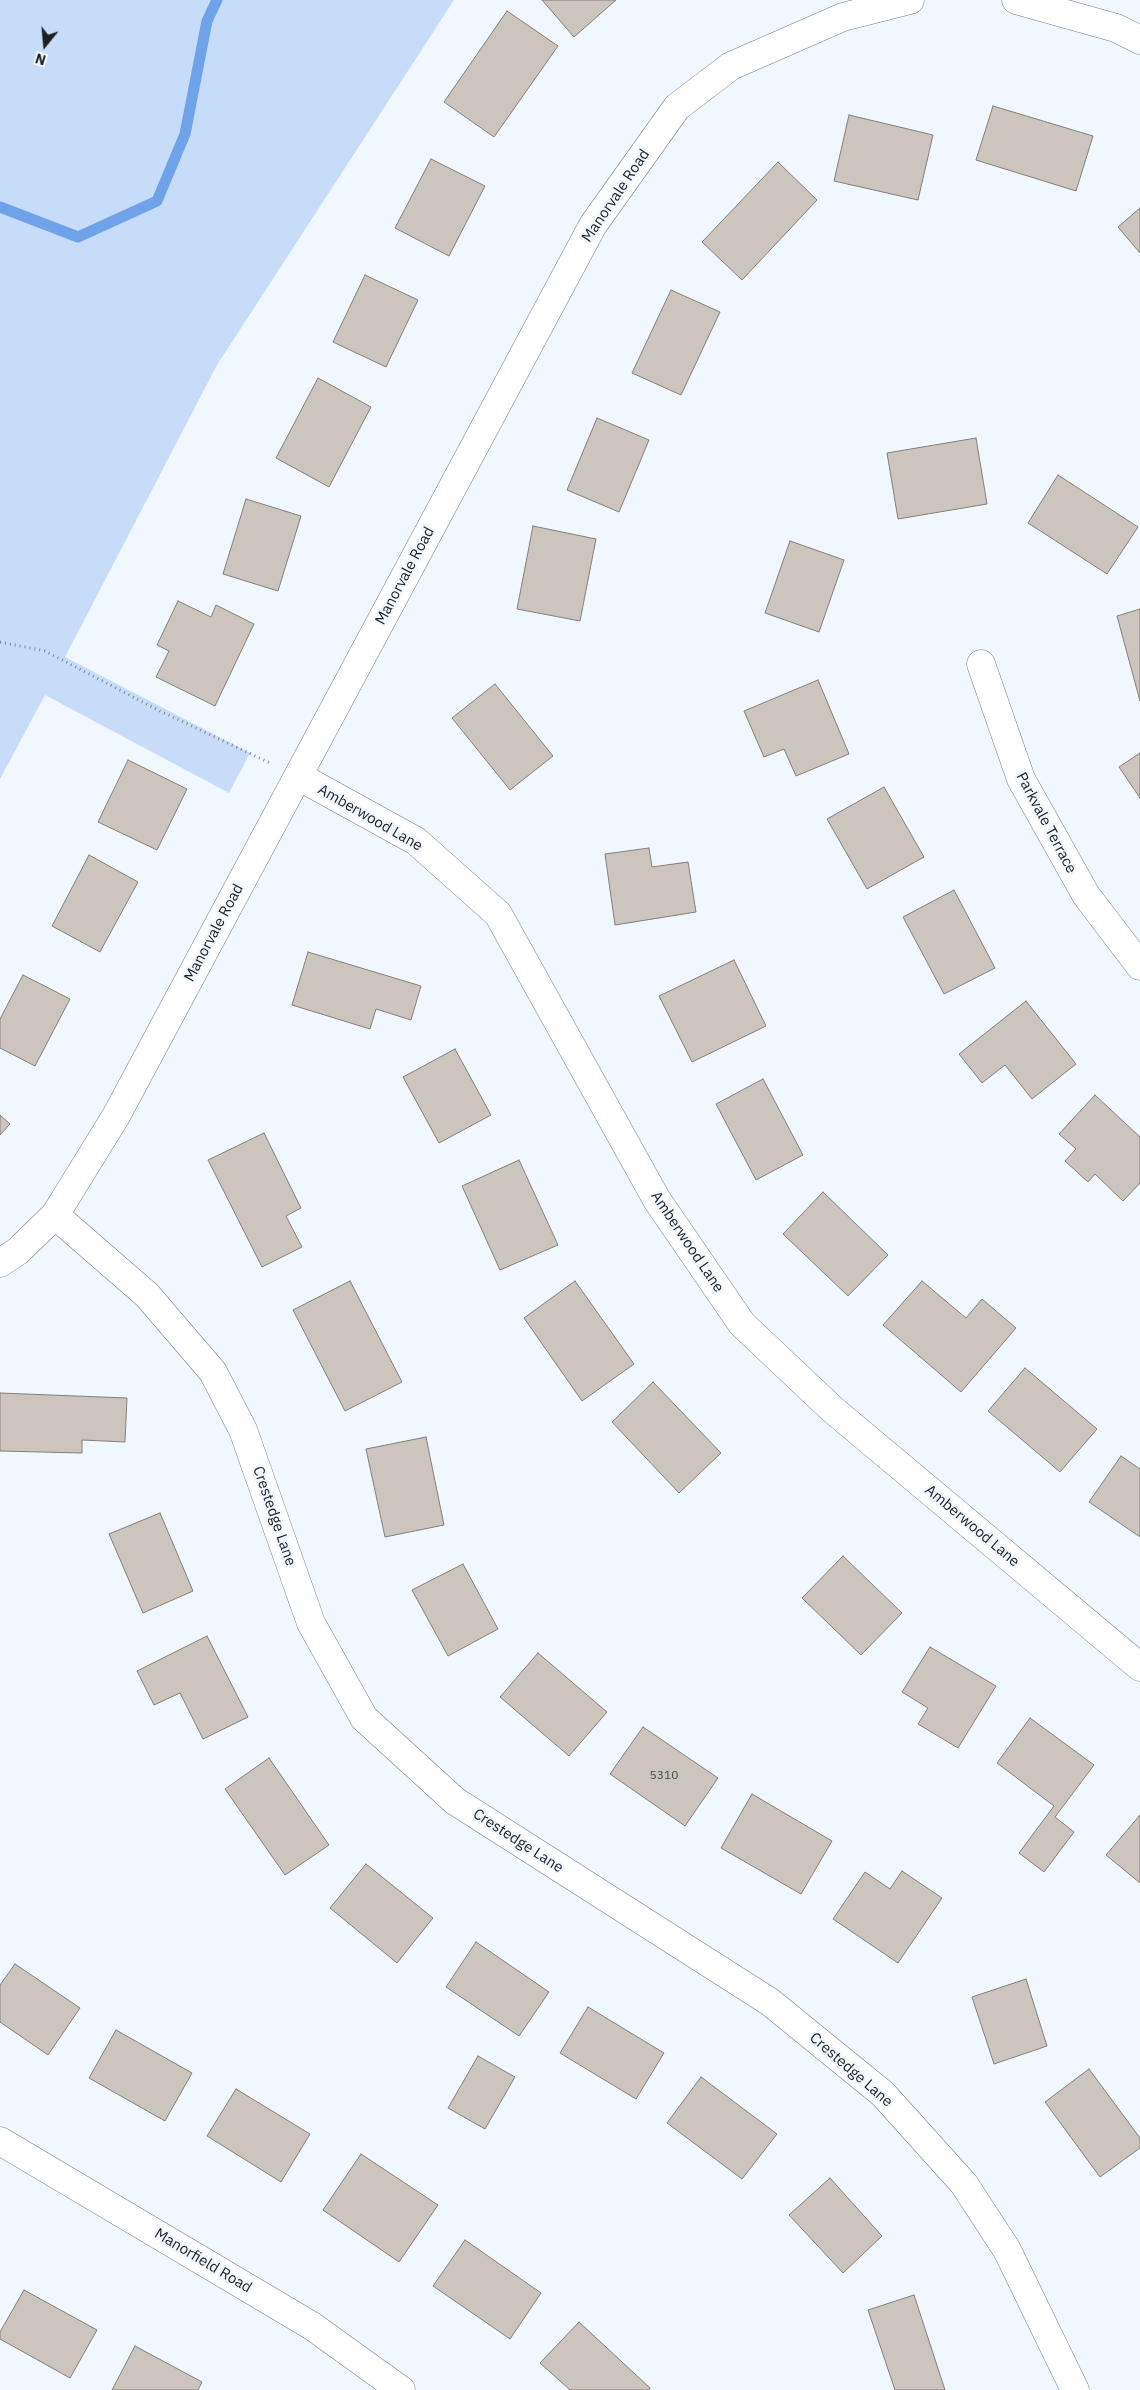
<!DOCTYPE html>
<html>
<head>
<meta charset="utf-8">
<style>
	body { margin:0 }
	#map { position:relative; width:1140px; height:2390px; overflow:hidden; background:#f1f7fe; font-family:"IBM Plex Sans",sans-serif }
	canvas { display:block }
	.north { position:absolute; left:20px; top:20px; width:50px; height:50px; -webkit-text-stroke:4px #f1f7fe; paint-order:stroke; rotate:197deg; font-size:14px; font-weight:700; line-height:20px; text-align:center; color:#1d1f21 }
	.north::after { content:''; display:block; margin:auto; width:18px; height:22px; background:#1d1f21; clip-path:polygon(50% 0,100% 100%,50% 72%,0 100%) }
</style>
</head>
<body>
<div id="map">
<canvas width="1140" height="2390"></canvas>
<div class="north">N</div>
</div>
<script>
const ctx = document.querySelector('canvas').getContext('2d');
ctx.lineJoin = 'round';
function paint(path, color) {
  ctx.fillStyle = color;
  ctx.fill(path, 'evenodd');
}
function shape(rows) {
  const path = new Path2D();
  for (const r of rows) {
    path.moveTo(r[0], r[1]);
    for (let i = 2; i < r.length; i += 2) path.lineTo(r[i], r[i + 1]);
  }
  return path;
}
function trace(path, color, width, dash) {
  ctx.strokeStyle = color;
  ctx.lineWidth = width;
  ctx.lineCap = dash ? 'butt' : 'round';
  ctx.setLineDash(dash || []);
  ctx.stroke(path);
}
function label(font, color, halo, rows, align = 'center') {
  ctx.font = font + ' "IBM Plex Sans",sans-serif';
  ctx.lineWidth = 5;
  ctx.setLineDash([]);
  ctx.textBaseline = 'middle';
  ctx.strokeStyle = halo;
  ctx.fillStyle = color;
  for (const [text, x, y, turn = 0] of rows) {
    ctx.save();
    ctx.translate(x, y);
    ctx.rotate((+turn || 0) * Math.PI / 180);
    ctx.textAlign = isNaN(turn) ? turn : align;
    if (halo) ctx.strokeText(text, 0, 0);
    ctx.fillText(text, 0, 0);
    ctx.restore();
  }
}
paint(shape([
	[0,0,454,0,217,365,65,657,250,753,229,793,45,695,0,779]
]), '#c7dcf8');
trace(shape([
	[0,207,78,237,157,201,185,134,207,21,217,0]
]), '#6fa2e8', 11);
const building = shape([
	[542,0,616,0,574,37,542,0],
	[507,11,558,46,494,137,444,102,507,11],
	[993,106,1093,136,1076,191,976,160,993,106],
	[849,115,933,135,918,200,834,181,849,115],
	[431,159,485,186,449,256,395,228,431,159],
	[778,162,817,200,742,280,702,242,778,162],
	[1140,208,1140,253,1118,227,1140,208],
	[365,275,418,300,386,367,333,342,365,275],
	[671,290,720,312,681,395,632,373,671,290],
	[318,378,371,407,329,487,276,458,318,378],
	[597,418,649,440,619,512,567,490,597,418],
	[976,438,987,504,898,519,887,453,976,438],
	[1058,475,1138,527,1107,574,1028,523,1058,475],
	[246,499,301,516,278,591,223,574,246,499],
	[533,526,596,539,580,621,517,609,533,526],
	[790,541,844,560,819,632,765,613,790,541],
	[178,601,211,617,216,605,254,624,215,706,156,677,169,651,157,645,178,601],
	[1140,609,1140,701,1117,616,1140,609],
	[818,680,849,754,796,776,784,749,764,757,744,711,818,680],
	[495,684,553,756,510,790,452,718,495,684],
	[1140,753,1140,798,1119,767,1140,753],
	[128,760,187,789,157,850,98,822,128,760],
	[884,787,924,857,867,889,827,819,884,787],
	[649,848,652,867,688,862,696,912,615,925,605,854,649,848],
	[89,855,138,882,100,952,52,926,89,855],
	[954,890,995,968,944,994,903,917,954,890],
	[308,952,421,986,411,1020,376,1009,370,1029,292,1005,308,952],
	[734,960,766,1026,692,1062,659,996,734,960],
	[23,975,70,999,35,1066,0,1048,0,1019,23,975],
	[1026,1001,1076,1064,1032,1099,1005,1065,982,1083,959,1054,1026,1001],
	[455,1049,491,1115,439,1143,403,1077,455,1049],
	[763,1079,803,1155,756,1180,716,1104,763,1079],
	[1095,1095,1140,1137,1140,1183,1123,1201,1095,1174,1088,1182,1065,1161,1076,1149,1059,1134,1095,1095],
	[0,1115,10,1124,0,1135,0,1115],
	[264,1133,301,1208,286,1216,302,1247,262,1267,208,1160,264,1133],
	[519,1160,558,1245,500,1270,462,1186,519,1160],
	[823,1192,888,1255,848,1296,783,1234,823,1192],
	[350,1281,402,1382,345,1411,293,1310,350,1281],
	[575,1281,634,1364,582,1401,524,1318,575,1281],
	[922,1281,966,1318,982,1299,1016,1328,961,1392,883,1325,922,1281],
	[1025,1368,1097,1429,1060,1472,988,1411,1025,1368],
	[653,1382,721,1453,679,1493,612,1422,653,1382],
	[0,1393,127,1398,125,1442,82,1440,82,1453,0,1451,0,1393],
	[426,1437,444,1525,385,1537,366,1449,426,1437],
	[1121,1456,1140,1469,1140,1537,1089,1502,1121,1456],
	[160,1513,193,1591,143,1613,109,1534,160,1513],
	[843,1556,902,1613,861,1655,802,1598,843,1556],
	[463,1564,498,1629,448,1656,412,1590,463,1564],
	[207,1636,248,1717,203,1739,180,1693,154,1705,137,1671,207,1636],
	[930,1647,996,1686,958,1748,918,1724,928,1708,902,1692,930,1647],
	[538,1653,607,1712,569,1756,500,1697,538,1653],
	[1030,1718,1094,1765,1055,1817,1074,1832,1044,1872,1019,1853,1054,1806,997,1763,1030,1718],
	[643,1727,718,1778,685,1826,610,1774,643,1727],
	[269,1758,329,1845,285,1875,225,1789,269,1758],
	[752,1794,832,1841,801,1894,721,1848,752,1794],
	[1140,1815,1140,1883,1106,1855,1140,1815],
	[366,1864,433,1918,397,1963,330,1908,366,1864],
	[902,1871,942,1898,898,1963,833,1919,865,1872,890,1889,902,1871],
	[476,1942,549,1992,519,2036,446,1987,476,1942],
	[15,1964,80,2008,48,2055,0,2022,0,1985,15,1964],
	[1026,1979,1047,2046,994,2064,972,1997,1026,1979],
	[588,2007,664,2053,636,2099,560,2053,588,2007],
	[116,2030,192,2073,165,2121,89,2078,116,2030],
	[478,2056,515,2077,485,2129,448,2108,478,2056],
	[1089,2069,1140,2138,1140,2148,1100,2177,1045,2102,1089,2069],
	[701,2077,777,2134,742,2179,667,2123,701,2077],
	[236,2089,310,2134,281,2182,207,2136,236,2089],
	[361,2154,438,2205,399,2262,323,2210,361,2154],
	[830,2178,882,2236,843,2273,789,2215,830,2178],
	[465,2240,541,2293,510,2339,433,2286,465,2240],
	[24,2290,97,2330,70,2378,0,2339,0,2332,24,2290],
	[914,2295,945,2390,895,2390,868,2310,914,2295],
	[579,2322,650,2388,649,2390,570,2390,540,2363,579,2322],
	[135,2346,202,2382,198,2390,112,2390,135,2346]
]);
paint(building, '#ccc5be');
trace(building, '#857e79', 1);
const minor = shape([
	[1016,0,1116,28,1140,40],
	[981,664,1021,779,1086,895,1140,966],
	[298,776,416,841,498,914,657,1200,742,1324,832,1409,1140,1667],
	[55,1215,147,1295,213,1372,243,1430,311,1623,364,1718,455,1801,770,2002,883,2094,964,2184,1007,2250,1075,2390],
	[0,1263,18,1251,55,1215,116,1116,593,225,677,107,731,66,843,17,910,0],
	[0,2141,312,2326,401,2390]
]);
trace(minor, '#7a7f85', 29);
trace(shape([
	[0,642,45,651,160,711,270,763]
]), '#84888c', 3, [1, 4]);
trace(minor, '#fff', 28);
label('12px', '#494848', null, [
	["5310",664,1776]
]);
label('15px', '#1d1f21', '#f1f7fe', [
	["Manorvale Road",616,196,-56],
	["Manorvale Road",405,576,-62],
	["Amberwood Lane",370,818,30],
	["Parkvale Terrace",1046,823,62],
	["Manorvale Road",214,933,-62],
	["Amberwood Lane",687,1242,56],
	["Crestedge Lane",274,1516,71],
	["Amberwood Lane",972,1526,40],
	["Crestedge Lane",518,1841,33],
	["Crestedge Lane",851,2070,41],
	["Manorfield Road",203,2261,31]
]);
</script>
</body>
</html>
